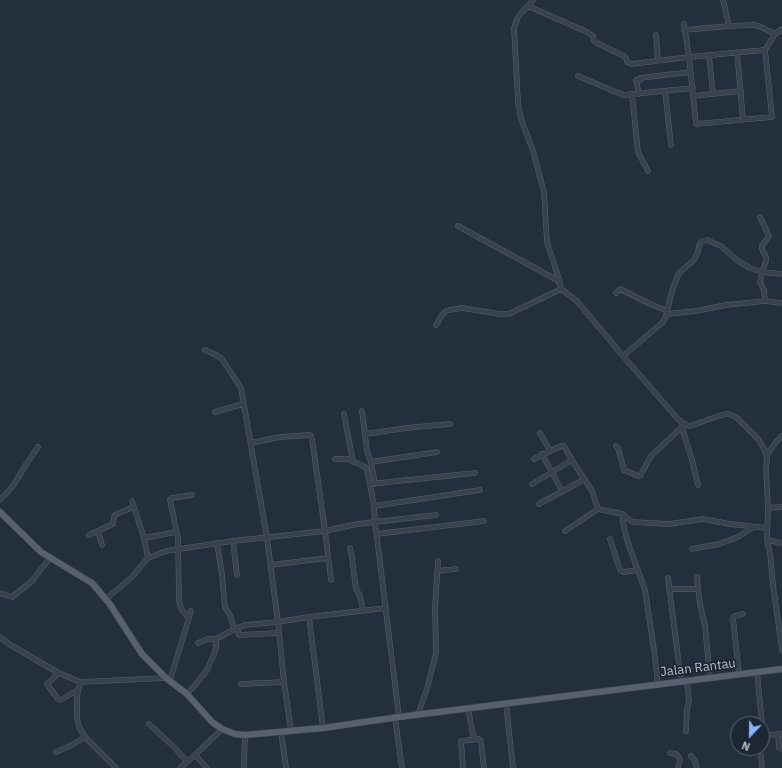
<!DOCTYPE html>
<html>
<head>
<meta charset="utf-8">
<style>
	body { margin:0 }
	#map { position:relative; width:782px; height:768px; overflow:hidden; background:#242f3e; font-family:"IBM Plex Sans",sans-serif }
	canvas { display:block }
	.north { position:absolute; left:730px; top:716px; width:40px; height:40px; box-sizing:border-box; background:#1d2633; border:1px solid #59626f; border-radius:50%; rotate:202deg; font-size:11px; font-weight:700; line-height:16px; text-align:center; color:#b4bcc9 }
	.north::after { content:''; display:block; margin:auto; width:14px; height:18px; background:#8ab4f8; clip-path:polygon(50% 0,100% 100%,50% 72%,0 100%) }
</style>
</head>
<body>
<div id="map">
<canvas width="782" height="768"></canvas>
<div class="north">N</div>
</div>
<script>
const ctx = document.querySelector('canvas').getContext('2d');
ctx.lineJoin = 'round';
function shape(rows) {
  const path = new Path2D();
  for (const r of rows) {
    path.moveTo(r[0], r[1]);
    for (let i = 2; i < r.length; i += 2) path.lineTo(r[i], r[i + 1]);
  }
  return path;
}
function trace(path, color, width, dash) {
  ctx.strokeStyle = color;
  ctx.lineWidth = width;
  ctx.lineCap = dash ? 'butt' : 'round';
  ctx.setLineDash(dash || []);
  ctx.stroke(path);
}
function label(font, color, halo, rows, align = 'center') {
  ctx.font = font + ' "IBM Plex Sans",sans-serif';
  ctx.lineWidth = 3.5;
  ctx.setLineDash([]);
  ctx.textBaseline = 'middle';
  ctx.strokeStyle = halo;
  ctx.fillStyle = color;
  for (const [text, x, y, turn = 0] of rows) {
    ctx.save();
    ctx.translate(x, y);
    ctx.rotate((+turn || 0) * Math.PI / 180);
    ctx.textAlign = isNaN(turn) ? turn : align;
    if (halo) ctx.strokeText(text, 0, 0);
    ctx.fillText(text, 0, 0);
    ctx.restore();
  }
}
const minor = shape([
	[533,0,518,17,514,28,518,102,521,119,533,151,544,192,547,242,560,282],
	[723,0,729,26],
	[528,6,587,32,593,36,594,41,597,43,624,56,626,58,627,62,632,64,689,57,765,50,775,34,782,29],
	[684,24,689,57,696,124,772,117,765,50],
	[684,30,729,26,754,25,761,27,775,34],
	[656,35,658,61],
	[737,52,743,120],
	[709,55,713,94],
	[578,76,623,95,693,88],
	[665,91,671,145],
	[639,94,636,80,640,80,640,78,691,72],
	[632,95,638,152,640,156,648,171],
	[693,96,741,91],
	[760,217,769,236,762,246,762,249,766,257,766,261,762,272,760,282,764,290,765,301],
	[458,226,557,280,560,284,561,289,577,301,623,356,677,418,681,422,689,426,693,425,721,415,728,414,736,417,759,440,765,451,767,460,766,469,768,508,767,540,770,553,773,585,782,650],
	[616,293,620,289,648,303,667,311],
	[667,314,696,311,726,305,765,301,782,303],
	[436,325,442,315,446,311,449,310,462,308,500,314,509,314,561,289],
	[205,350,218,356,222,359,239,385,241,388,267,538,278,622,284,682,291,731],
	[623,356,663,322,667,314,667,311,672,291,679,273,694,260,698,252,699,246,701,242,707,240,721,246,738,261,750,268,762,272,782,274],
	[362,411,367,451,371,462],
	[215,412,243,404],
	[344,414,353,462],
	[682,426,683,431,692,460,698,485],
	[540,433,550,451],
	[365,434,406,428,450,424],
	[251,443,280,437,310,435,311,436,312,439,325,531,331,580],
	[616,446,618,448,623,466,624,470,638,476,640,476,651,456,682,427],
	[542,454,562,491],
	[767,458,768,453,776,442,782,436],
	[335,459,348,459,365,467,367,469,374,506,375,522,399,717],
	[534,459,561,446,564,446,572,460,592,491,598,509,623,514,632,522,669,524,703,519,730,524,767,528],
	[370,484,475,473],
	[375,484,371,462,437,452],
	[532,484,572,460],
	[0,500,13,486,27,463,38,447],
	[132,501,144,538,148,558],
	[539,504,585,479],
	[374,506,480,490],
	[768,508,782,507],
	[622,514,624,528,628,543,645,590,654,650,658,684],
	[98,531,102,545],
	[565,531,598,509],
	[377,534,484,521],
	[89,535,113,524,114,517,115,515,133,507],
	[144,538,176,532],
	[610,539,620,570,623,572,638,570],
	[767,540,782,543],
	[233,541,237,575],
	[217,543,222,575,225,608,230,615,234,629],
	[350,548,352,558,356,589,360,596,363,610],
	[692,549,719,544,738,537,754,527],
	[270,565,328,558],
	[437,571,456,569],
	[697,577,698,589,700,604,705,626,710,678],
	[668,578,681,681],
	[669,589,698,589],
	[0,593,12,597,31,582,50,558],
	[106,599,132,577,148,558,166,551,233,541,325,531,357,524,436,515],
	[309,617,323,728],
	[189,618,191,611],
	[237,628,239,635,279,633],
	[0,637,9,644,57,672,80,682,166,678],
	[198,643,208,639,216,639,237,628,245,625,278,622,309,617,386,608],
	[757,672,763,733,766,735,782,734],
	[59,673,47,684,58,699,61,700,79,689],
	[739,674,733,618,735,616,743,614],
	[170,680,189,618,182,610,180,605,179,601,178,538,170,500,172,498,192,495],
	[80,682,77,697,77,718,79,727,85,737,116,768],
	[241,684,284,682],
	[187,694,196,684,207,670,214,654,216,648,216,639],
	[506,704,513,768],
	[468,708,474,740],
	[418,715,428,685,436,653,435,608,438,561],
	[395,718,402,768],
	[149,724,175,748,187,762],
	[686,731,687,709,689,700,687,681],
	[281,732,286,768],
	[778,734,779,748,782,749],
	[56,752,72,745,85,737],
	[670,753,676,754,679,757,680,760,678,768],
	[761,755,762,768],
	[691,756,695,761,697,768],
	[180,768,195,755],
	[207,768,195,755,222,729],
	[244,768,245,735],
	[463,768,461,741,462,741,479,739,481,741,484,768]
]);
const major = shape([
	[0,512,41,552,82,577,92,583,98,590,109,603,142,654,166,678,187,694,212,722,222,729,235,734,245,735,323,728,399,717,782,669]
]);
trace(minor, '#565f6c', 5.5);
trace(major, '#414a57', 7);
trace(minor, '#38414e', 4.5);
trace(major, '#56606e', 6);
label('13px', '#b4bcc9', '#1d2633', [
	["Jalan Rantau",698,668,-7]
]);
</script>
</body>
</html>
